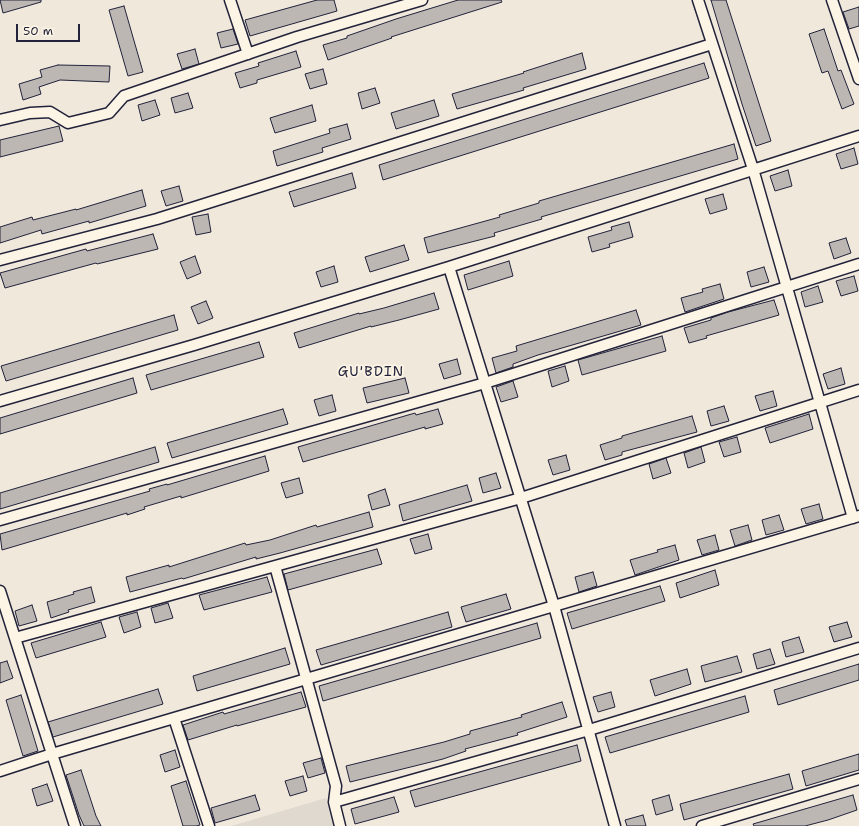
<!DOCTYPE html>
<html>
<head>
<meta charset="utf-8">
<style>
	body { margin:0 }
	#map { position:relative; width:859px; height:826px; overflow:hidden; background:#efe8db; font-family:"Shantell Sans",sans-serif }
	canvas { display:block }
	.scale { position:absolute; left:16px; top:24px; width:64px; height:18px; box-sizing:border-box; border:2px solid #22223b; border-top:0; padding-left:5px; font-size:12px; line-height:14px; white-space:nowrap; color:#22223b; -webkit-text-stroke:3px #fcf5e5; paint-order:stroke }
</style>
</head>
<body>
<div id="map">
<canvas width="859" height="826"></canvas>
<div class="scale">50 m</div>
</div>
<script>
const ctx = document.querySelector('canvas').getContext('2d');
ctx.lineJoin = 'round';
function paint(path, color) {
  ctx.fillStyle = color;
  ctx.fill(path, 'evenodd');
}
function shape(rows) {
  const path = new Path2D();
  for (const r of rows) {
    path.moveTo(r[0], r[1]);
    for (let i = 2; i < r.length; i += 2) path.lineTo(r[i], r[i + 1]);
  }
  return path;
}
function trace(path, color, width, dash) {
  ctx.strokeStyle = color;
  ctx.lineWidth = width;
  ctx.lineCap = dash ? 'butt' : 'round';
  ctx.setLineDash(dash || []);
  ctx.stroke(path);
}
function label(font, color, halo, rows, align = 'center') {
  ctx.font = font + ' "Shantell Sans",sans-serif';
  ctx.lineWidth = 3.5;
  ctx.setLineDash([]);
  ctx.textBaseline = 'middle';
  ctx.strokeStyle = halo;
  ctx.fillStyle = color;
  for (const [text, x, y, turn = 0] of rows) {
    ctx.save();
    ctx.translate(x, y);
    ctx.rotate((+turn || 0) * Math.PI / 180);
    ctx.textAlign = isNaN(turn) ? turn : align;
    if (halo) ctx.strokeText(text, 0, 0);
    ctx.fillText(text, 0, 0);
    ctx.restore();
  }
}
paint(shape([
	[326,798,333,826,231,826]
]), '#e0d9cf');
const building = shape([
	[0,0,41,0,41,2,3,13,0,0],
	[317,0,334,0,337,11,250,36,245,20,317,0],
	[458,0,501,0,502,2,391,37,392,38,328,60,323,45,347,38,347,36,396,19,458,0],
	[711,0,726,0,771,141,756,146,742,104,711,0],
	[124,6,143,72,128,76,109,10,124,6],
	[859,7,859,26,849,29,843,12,859,7],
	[233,29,238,44,221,48,217,33,233,29],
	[824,29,838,71,841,70,854,104,842,109,828,71,822,73,809,34,824,29],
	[195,49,199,64,182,69,177,54,195,49],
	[296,51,301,67,257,80,257,83,240,88,235,73,259,66,258,63,296,51],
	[582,53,586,69,523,88,524,90,457,109,452,94,524,73,523,72,582,53],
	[704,63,709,78,383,180,379,165,704,63],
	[58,65,110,66,109,82,60,80,39,87,41,94,23,100,19,84,42,77,40,70,58,65],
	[323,69,327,84,310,89,305,74,323,69],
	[375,88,380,103,362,109,358,93,375,88],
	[188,93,193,108,175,113,171,98,188,93],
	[155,100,160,115,142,121,138,105,155,100],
	[434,100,439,116,396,129,391,113,434,100],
	[312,105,316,121,275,133,270,118,312,105],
	[347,124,351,139,322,148,323,152,277,166,273,151,330,133,329,129,347,124],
	[59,126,63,141,0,157,0,140,59,126],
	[734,144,738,159,541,217,542,219,494,233,495,236,428,253,424,238,500,217,499,215,539,203,539,201,734,144],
	[854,148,858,164,841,169,836,154,854,148],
	[788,170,792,186,775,191,770,176,788,170],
	[352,173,356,188,294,207,289,192,352,173],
	[179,186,183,201,166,206,161,191,179,186],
	[142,190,146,206,89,223,89,221,42,234,41,230,0,243,0,227,32,217,33,220,76,209,76,210,142,190],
	[723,194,727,209,710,214,705,199,723,194],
	[208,214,211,232,196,235,192,217,208,214],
	[629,222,633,237,609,244,610,247,592,252,588,237,612,230,611,227,629,222],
	[153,234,158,249,97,264,96,263,5,288,0,273,86,249,87,251,153,234],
	[846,238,851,253,834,259,829,243,846,238],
	[404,245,409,260,370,272,365,257,404,245],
	[195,256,201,273,187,279,180,262,195,256],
	[509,261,513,276,468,290,464,275,509,261],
	[334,266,338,282,321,287,316,272,334,266],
	[764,267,769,282,751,287,747,272,764,267],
	[854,276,858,291,841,296,836,281,854,276],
	[720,284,724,299,685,312,681,298,703,292,702,289,720,284],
	[818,286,823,302,805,307,801,292,818,286],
	[434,293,439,309,399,320,371,327,371,326,299,348,294,333,359,313,359,314,384,308,434,293],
	[774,300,779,315,706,336,707,338,689,343,684,328,711,320,711,318,728,312,774,300],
	[206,301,213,318,198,324,191,307,206,301],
	[636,310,641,325,538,355,513,364,513,367,496,373,492,358,517,351,516,346,636,310],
	[174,315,178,330,6,381,1,366,174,315],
	[662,336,666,351,582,375,578,360,662,336],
	[259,342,264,357,151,390,146,375,259,342],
	[457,359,461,374,444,379,439,364,457,359],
	[565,366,569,381,552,387,548,371,565,366],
	[841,368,845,384,828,389,823,374,841,368],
	[133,378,137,393,0,434,0,418,133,378],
	[405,378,409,393,367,403,363,388,405,378],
	[513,381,518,397,501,402,496,387,513,381],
	[773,391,777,406,760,411,755,396,773,391],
	[332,395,336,411,319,416,314,400,332,395],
	[724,406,729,421,711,426,707,411,724,406],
	[283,409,288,424,172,458,167,443,283,409],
	[438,409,443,424,425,429,425,427,303,462,298,447,415,413,416,415,438,409],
	[809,414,813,429,770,443,765,428,809,414],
	[692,416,697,432,622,452,622,455,605,460,600,445,622,438,622,436,692,416],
	[737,437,741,452,724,457,719,442,737,437],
	[155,447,159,462,0,509,0,493,155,447],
	[701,447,705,462,688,468,684,453,701,447],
	[566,455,570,470,553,475,548,460,566,455],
	[265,456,269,471,181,498,181,496,144,507,145,509,127,515,127,513,2,550,0,534,150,491,149,489,167,484,167,485,265,456],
	[666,458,671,473,653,479,649,464,666,458],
	[496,473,501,488,483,493,479,478,496,473],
	[299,478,303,493,286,498,281,483,299,478],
	[467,485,472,501,403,521,399,505,467,485],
	[385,489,390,505,372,510,368,495,385,489],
	[819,504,823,519,806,524,801,509,819,504],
	[369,512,373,527,280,553,256,559,256,557,183,579,182,578,130,592,126,577,169,565,169,567,245,543,246,545,270,540,316,525,317,527,369,512],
	[779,515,784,530,766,535,762,520,779,515],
	[748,525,752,540,735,546,730,530,748,525],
	[428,534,432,549,415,554,410,539,428,534],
	[715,535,719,550,702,555,697,540,715,535],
	[675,545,679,560,635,575,630,560,658,552,657,550,675,545],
	[377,549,382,564,288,590,284,574,377,549],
	[715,570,719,585,680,598,676,583,715,570],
	[593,572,597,586,579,592,575,577,593,572],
	[267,577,272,592,204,610,199,595,267,577],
	[660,586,665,601,572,629,567,613,660,586],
	[91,587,95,602,68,610,69,612,51,618,47,602,74,594,73,592,91,587],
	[506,594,511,609,466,622,461,607,506,594],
	[168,603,173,618,155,623,151,608,168,603],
	[32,605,37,621,19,626,15,611,32,605],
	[137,612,141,627,124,633,119,617,137,612],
	[448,612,452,627,321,665,316,650,448,612],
	[101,622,106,637,36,658,31,643,101,622],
	[847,622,852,637,834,642,829,627,847,622],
	[537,623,541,638,323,701,319,686,537,623],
	[799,637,804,652,786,657,782,642,799,637],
	[285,648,290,664,197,691,193,676,285,648],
	[770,649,775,664,757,669,753,654,770,649],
	[737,656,742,672,705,682,701,666,737,656],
	[7,661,13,678,0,683,0,663,7,661],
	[859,664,859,680,778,705,774,690,859,664],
	[687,669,691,684,655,696,650,680,687,669],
	[158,689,163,704,53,737,48,722,158,689],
	[301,692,306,707,237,726,237,725,188,740,183,725,223,712,224,714,301,692],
	[611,692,615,707,598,712,593,697,611,692],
	[21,695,38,751,23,756,6,700,21,695],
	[745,696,749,712,610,753,605,737,745,696],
	[562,702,567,717,517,733,518,735,465,749,466,751,443,759,350,782,346,766,444,742,470,734,470,731,522,717,521,715,562,702],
	[577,745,581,761,415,807,410,791,577,745],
	[175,750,180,767,165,772,160,755,175,750],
	[859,754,859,770,806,786,802,771,859,754],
	[321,758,325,773,308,778,303,763,321,758],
	[81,770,96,816,101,826,84,826,79,815,66,775,81,770],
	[789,774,793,789,684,820,680,804,789,774],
	[303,776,307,791,290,796,285,781,303,776],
	[186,781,200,825,196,826,183,826,171,786,186,781],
	[47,784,53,801,37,806,32,789,47,784],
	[255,795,260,810,215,823,211,808,255,795],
	[669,795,673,810,656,815,652,800,669,795],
	[853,795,857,810,828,820,805,826,754,826,753,824,853,795],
	[394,797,399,812,355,824,351,809,394,797],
	[643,815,646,826,627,826,625,820,643,815]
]);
paint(building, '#bcb7b3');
trace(building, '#22223b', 1);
const street = shape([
	[230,0,248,54],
	[698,0,753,169,853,518],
	[832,0,859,79],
	[0,120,30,113,50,112,68,123,109,113,124,96,297,37,422,0],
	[0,260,157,219,712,44],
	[449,267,554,606,615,826],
	[0,401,194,345,449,267,859,136],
	[0,520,485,383,859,264],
	[275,566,336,786,334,802,340,826],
	[0,591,75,826],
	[15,638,521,498,859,390],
	[174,718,209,826],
	[0,771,52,754,859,516],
	[334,802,589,730,859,648],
	[702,826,859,779]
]);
trace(street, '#22223b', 13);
trace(street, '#fcf5e5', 10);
ctx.letterSpacing = '1px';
label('14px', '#22223b', '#fcf5e5', [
	["GU'BDIN",371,372]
]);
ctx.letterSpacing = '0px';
</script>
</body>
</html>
